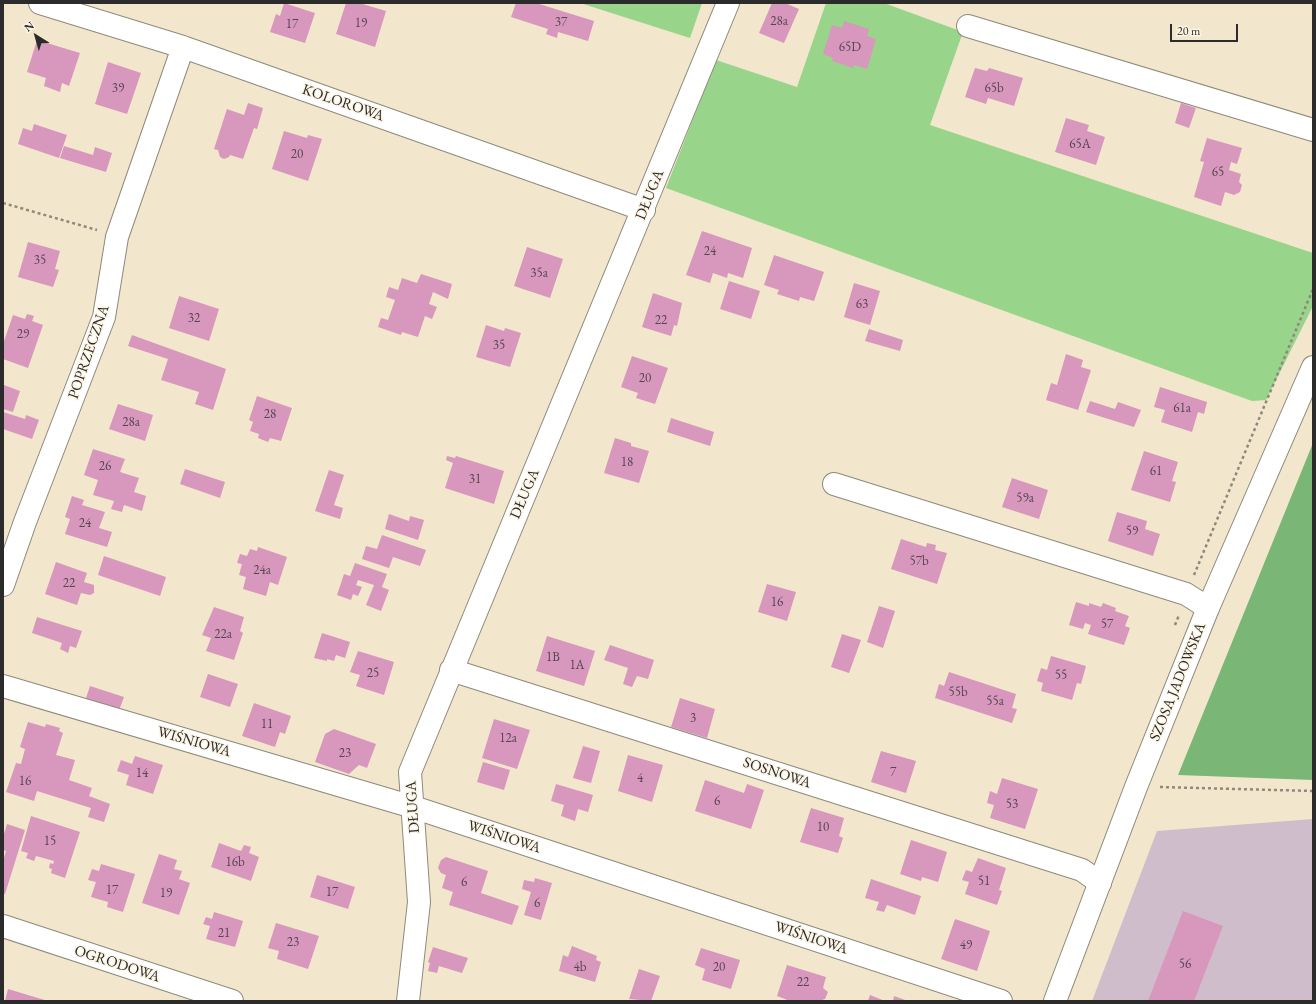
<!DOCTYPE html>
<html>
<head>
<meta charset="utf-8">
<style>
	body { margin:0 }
	#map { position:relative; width:1316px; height:1004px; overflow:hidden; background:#f2e7cc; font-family:"EB Garamond",serif }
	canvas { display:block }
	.frame { position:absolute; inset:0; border:4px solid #2b2b2b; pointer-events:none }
	.north { position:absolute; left:16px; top:16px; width:40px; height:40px; -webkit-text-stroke:3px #fcf5e5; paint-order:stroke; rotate:323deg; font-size:11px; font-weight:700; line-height:16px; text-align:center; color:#2b2b2b }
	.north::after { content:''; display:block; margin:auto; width:14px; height:18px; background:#2b2b2b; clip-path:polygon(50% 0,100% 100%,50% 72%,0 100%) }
	.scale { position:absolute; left:1170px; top:24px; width:68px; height:18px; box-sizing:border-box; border:2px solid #2b2b2b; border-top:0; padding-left:5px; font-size:12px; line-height:14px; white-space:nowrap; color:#2b2b2b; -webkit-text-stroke:3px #fcf5e5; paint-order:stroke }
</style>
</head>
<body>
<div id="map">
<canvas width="1316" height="1004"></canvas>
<div class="frame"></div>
<div class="north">N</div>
<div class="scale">20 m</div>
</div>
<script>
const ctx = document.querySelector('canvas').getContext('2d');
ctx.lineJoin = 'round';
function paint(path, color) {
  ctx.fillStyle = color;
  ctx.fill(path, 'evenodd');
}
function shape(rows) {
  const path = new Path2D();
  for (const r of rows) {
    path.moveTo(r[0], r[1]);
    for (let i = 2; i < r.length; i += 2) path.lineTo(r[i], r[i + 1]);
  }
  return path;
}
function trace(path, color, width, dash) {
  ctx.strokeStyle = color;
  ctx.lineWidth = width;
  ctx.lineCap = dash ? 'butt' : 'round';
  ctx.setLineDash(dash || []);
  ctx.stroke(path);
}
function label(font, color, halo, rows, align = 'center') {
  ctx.font = font + ' "EB Garamond",serif';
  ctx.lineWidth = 3;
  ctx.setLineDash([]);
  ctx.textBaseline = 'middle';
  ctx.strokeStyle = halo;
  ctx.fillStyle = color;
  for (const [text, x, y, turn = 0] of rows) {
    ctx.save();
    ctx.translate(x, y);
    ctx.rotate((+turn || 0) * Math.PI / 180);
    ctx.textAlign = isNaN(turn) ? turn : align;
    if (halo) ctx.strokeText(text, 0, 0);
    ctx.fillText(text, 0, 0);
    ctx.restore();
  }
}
paint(shape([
	[1313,819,1313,1001,1092,1001,1157,831]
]), '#d0bdcc');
paint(shape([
	[580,3,702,3,690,38],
	[826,3,884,3,963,32,930,125,1313,253,1313,306,1266,400,1252,401,666,188,716,60,797,87]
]), '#98d489');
paint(shape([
	[1313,443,1313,780,1178,775]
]), '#7ab675');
paint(shape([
	[284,3,315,13,305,43,270,32,276,14,280,16],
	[346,3,359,3,386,11,375,47,336,34],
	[516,3,536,3,594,21,588,41,558,32,557,38,546,34,548,29,511,17],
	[772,3,785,3,799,9,784,43,759,33],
	[844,21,869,29,867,36,876,39,867,69,854,65,853,68,832,61,833,58,823,54,832,25,842,28],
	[37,40,80,53,69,86,62,83,60,92,44,86,46,78,27,72],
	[108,62,141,73,127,114,95,104],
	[975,68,987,71,989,68,1023,78,1014,106,988,98,986,104,965,97],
	[248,103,263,108,257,129,254,128,243,159,230,155,229,157,224,159,220,157,218,150,214,149,227,109,244,115],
	[1181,103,1196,108,1189,128,1175,123],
	[1066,118,1089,125,1087,131,1105,137,1096,165,1055,152],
	[34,124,67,135,59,158,18,144,23,128,32,131],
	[284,131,307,138,308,135,322,139,308,181,272,169],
	[1207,138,1242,148,1237,164,1231,162,1229,170,1241,174,1239,182,1242,185,1240,192,1234,195,1225,192,1221,206,1194,197,1204,162,1200,161],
	[64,146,93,155,95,147,112,153,106,172,60,158],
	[702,231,752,248,743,278,728,273,727,278,713,273,710,283,686,275],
	[28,242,60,251,55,269,59,270,53,287,18,277],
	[527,247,563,259,550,298,514,286],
	[774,255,824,272,814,301,800,297,799,301,777,294,779,290,764,285],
	[421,274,452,284,448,299,433,292,429,304,437,307,432,319,425,316,418,337,402,332,401,335,378,327,381,318,388,320,395,300,386,297,389,287,398,290,402,278,417,283],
	[729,281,760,291,751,319,720,309],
	[854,283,880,291,870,325,844,317],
	[653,293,682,303,677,326,674,325,671,336,642,327],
	[179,296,219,309,209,341,169,328],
	[27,314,34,316,32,321,43,325,28,368,3,359,3,344,13,315,25,319],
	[486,325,504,331,505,328,521,333,510,367,476,357],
	[869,329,903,340,900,351,865,341],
	[132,335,226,369,213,410,195,404,199,392,161,380,168,359,128,346],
	[1066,354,1083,360,1081,367,1091,370,1078,410,1046,400,1051,383,1057,385],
	[632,356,668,368,655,404,636,398,638,393,621,387],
	[4,385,20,391,13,412,3,409],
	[1160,387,1207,402,1204,414,1198,412,1192,432,1161,422,1165,410,1154,407],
	[257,396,292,408,281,441,270,438,268,442,258,438,259,434,250,431,253,422,249,420],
	[1090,401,1115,409,1118,402,1141,410,1134,427,1086,412],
	[118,404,153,415,145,441,109,429],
	[3,412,25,419,26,415,39,420,32,439,3,429],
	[671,418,714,432,710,446,667,432],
	[615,438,631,443,631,446,649,451,639,483,604,473],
	[93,449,125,459,120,472,139,478,134,492,146,496,142,511,124,505,122,512,111,509,114,501,93,495,98,480,84,475],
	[1144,451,1178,462,1172,481,1176,482,1170,502,1131,490],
	[447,456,455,458,456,456,504,471,494,504,445,488,453,463,446,460],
	[185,469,225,482,220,498,180,484],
	[329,470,344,475,334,505,343,508,340,519,315,511],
	[1012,478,1048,490,1039,519,1002,507],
	[72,496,84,500,82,505,105,512,99,528,112,532,107,547,65,534,70,519,65,517],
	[1117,512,1147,521,1145,529,1160,534,1153,556,1108,541],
	[389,514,409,521,410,516,424,520,418,540,385,529],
	[382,535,426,550,420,566,393,557,389,568,362,559,366,546,377,549],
	[901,539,926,547,927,543,936,545,935,550,947,553,937,584,891,569],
	[258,547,287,557,278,585,270,582,266,596,243,589,246,577,239,575,242,564,237,563,240,554,247,556,250,549,257,551],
	[104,556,166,577,160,596,98,575],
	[56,562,87,573,84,582,94,585,94,593,90,595,81,593,77,605,45,594],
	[355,563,387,574,382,587,389,590,381,611,366,605,374,585,358,580,356,585,362,587,358,596,353,594,351,600,337,595,344,574,350,576],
	[767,584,796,592,787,621,758,612],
	[1076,602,1089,606,1089,603,1101,607,1103,603,1116,608,1115,611,1129,616,1125,626,1130,628,1124,645,1088,634,1091,625,1085,623,1083,629,1069,625],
	[879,606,895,611,883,648,867,642],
	[214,607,244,617,240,631,243,633,234,660,206,651,211,638,202,635],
	[37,617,82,631,76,648,70,646,68,653,60,649,62,643,32,633],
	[322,633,350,642,345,658,336,655,334,661,327,659,327,661,314,658],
	[842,634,861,640,849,673,831,667],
	[547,636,595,651,584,686,536,671],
	[610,645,654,660,648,679,637,676,632,687,623,684,628,668,604,660],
	[358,651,394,662,384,695,356,686,360,675,350,672],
	[1051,656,1086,666,1081,684,1077,683,1072,700,1041,691,1043,683,1037,681,1041,668,1047,670],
	[949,672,1016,694,1012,708,1017,709,1012,723,935,698,939,684,944,686],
	[208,674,238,684,230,707,200,697],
	[90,686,124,697,118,713,85,701],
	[680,698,715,709,707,738,671,727],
	[254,703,291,716,285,734,280,732,275,747,242,736],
	[494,719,530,730,517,769,482,758],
	[28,722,45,727,46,724,60,728,59,731,63,733,56,755,75,760,69,780,92,788,89,796,110,804,104,822,88,817,91,808,37,791,34,801,6,792,16,763,21,764,25,749,20,747],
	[334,729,376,744,367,768,359,765,349,774,315,762,325,734],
	[583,746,600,751,591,783,573,778],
	[881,751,916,761,906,793,871,782],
	[628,755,663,765,652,802,618,791],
	[135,756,163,765,153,794,126,785,129,775,117,771,121,760,132,764],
	[483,762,510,770,504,790,477,782],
	[1002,778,1038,789,1025,829,990,818,994,805,987,803,990,791,997,794],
	[705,780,744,793,747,784,764,790,751,829,695,811],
	[556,784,593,795,588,812,578,809,575,821,561,816,564,805,551,801],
	[811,808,844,818,839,836,843,838,838,853,800,842],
	[31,816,80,832,65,878,51,873,52,869,49,868,50,863,53,864,54,861,36,856,34,861,26,858,28,853,21,851],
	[7,824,25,830,5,894,3,893,3,861,6,851,3,850,3,837],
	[911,840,947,852,938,882,922,877,921,881,900,874],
	[219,843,241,851,244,845,251,847,249,853,259,857,251,881,211,867],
	[159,854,177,860,174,869,182,871,179,879,190,883,179,915,142,903],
	[446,857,488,871,481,893,519,906,512,925,449,905,453,892,442,888,446,875,441,873,438,868,441,860],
	[978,858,1006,868,999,890,1002,891,997,905,965,894,969,882,962,880,966,870,972,872],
	[101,864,135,874,123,912,107,907,108,902,91,897,96,882,88,880,92,869,99,871],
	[317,875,355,887,348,909,310,897],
	[535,878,552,883,541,920,524,915,531,892,522,889,524,880,534,882],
	[871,879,921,896,915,915,887,905,884,912,876,910,879,902,865,898],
	[1183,911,1223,926,1194,1001,1148,1001],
	[214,912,243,921,235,947,206,939,210,926,203,924,206,917,212,919],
	[955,919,990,931,977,971,941,959],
	[276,923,319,936,308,969,277,959,279,951,268,948],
	[572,946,597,956,596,960,601,962,595,982,559,971,563,955,568,957],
	[433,947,468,958,462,973,439,966,437,973,428,971,430,963,428,962],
	[701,948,740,960,731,989,702,980,705,969,695,965],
	[787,965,826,977,823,988,828,992,825,999,819,1001,790,1001,777,996],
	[639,969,660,976,651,1001,629,999],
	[8,989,48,1001,5,1001],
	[870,995,885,1001,868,1001],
	[894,996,908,1001,893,1001]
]), '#d897bd');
const minor = shape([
	[40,3,183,47,644,210],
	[968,26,1313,130],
	[834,484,1186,594,1208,608],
	[3,585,25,522,104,317,117,237,183,47],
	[451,670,1082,870,1100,883],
	[3,686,413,807,1001,1001],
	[3,926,232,1001],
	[408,1001,419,902,410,772,728,3]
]);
const major = shape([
	[1055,1001,1136,787,1208,608,1313,367]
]);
trace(minor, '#8e897c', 24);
trace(major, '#8e897c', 24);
trace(shape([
	[3,203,97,230],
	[1194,575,1313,289],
	[1175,625,1179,615],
	[1160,787,1313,791]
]), '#8e897c', 2.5, [3, 3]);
trace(minor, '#fff', 22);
trace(major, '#fff', 22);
label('13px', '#564650', null, [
	["28a",779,21],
	["37",561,22],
	["19",361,23],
	["17",292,24],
	["65D",850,47],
	["39",118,88],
	["65b",994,88],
	["65A",1080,144],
	["20",297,154],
	["65",1218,172],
	["24",710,251],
	["35",40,260],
	["35a",539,273],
	["63",862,304],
	["32",194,318],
	["22",661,320],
	["29",23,334],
	["35",499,345],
	["20",645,378],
	["61a",1182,408],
	["28",270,414],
	["28a",131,422],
	["18",627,462],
	["26",105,466],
	["61",1156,471],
	["31",475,479],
	["59a",1025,498],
	["24",85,523],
	["59",1132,531],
	["57b",919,561],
	["24a",262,570],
	["22",69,583],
	["16",777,602],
	["57",1107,624],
	["22a",223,634],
	["1B",553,657],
	["1A",577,665],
	["25",373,673],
	["55",1061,675],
	["55b",958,692],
	["55a",995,701],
	["3",693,718],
	["11",267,724],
	["12a",508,738],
	["23",345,753],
	["7",893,772],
	["14",142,773],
	["4",640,778],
	["16",25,781],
	["6",717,801],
	["53",1012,804],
	["10",823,827],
	["15",50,841],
	["16b",235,862],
	["51",984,881],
	["6",464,882],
	["17",112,890],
	["17",332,892],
	["19",166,893],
	["6",537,903],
	["21",224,933],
	["23",293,942],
	["49",966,945],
	["56",1185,964],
	["4b",580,967],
	["20",719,967],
	["22",803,982]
]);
label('15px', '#2b2b2b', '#fcf5e5', [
	["KOLOROWA",343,103,19],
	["DŁUGA",650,195,-68],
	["POPRZECZNA",89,352,-71],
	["DŁUGA",525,494,-67],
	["SZOSA JADOWSKA",1178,682,-68],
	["WIŚNIOWA",194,742,16],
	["SOSNOWA",777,773,18],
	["DŁUGA",413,807,-94],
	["WIŚNIOWA",504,837,18],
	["WIŚNIOWA",811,938,18],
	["OGRODOWA",117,964,18]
]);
</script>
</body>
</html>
